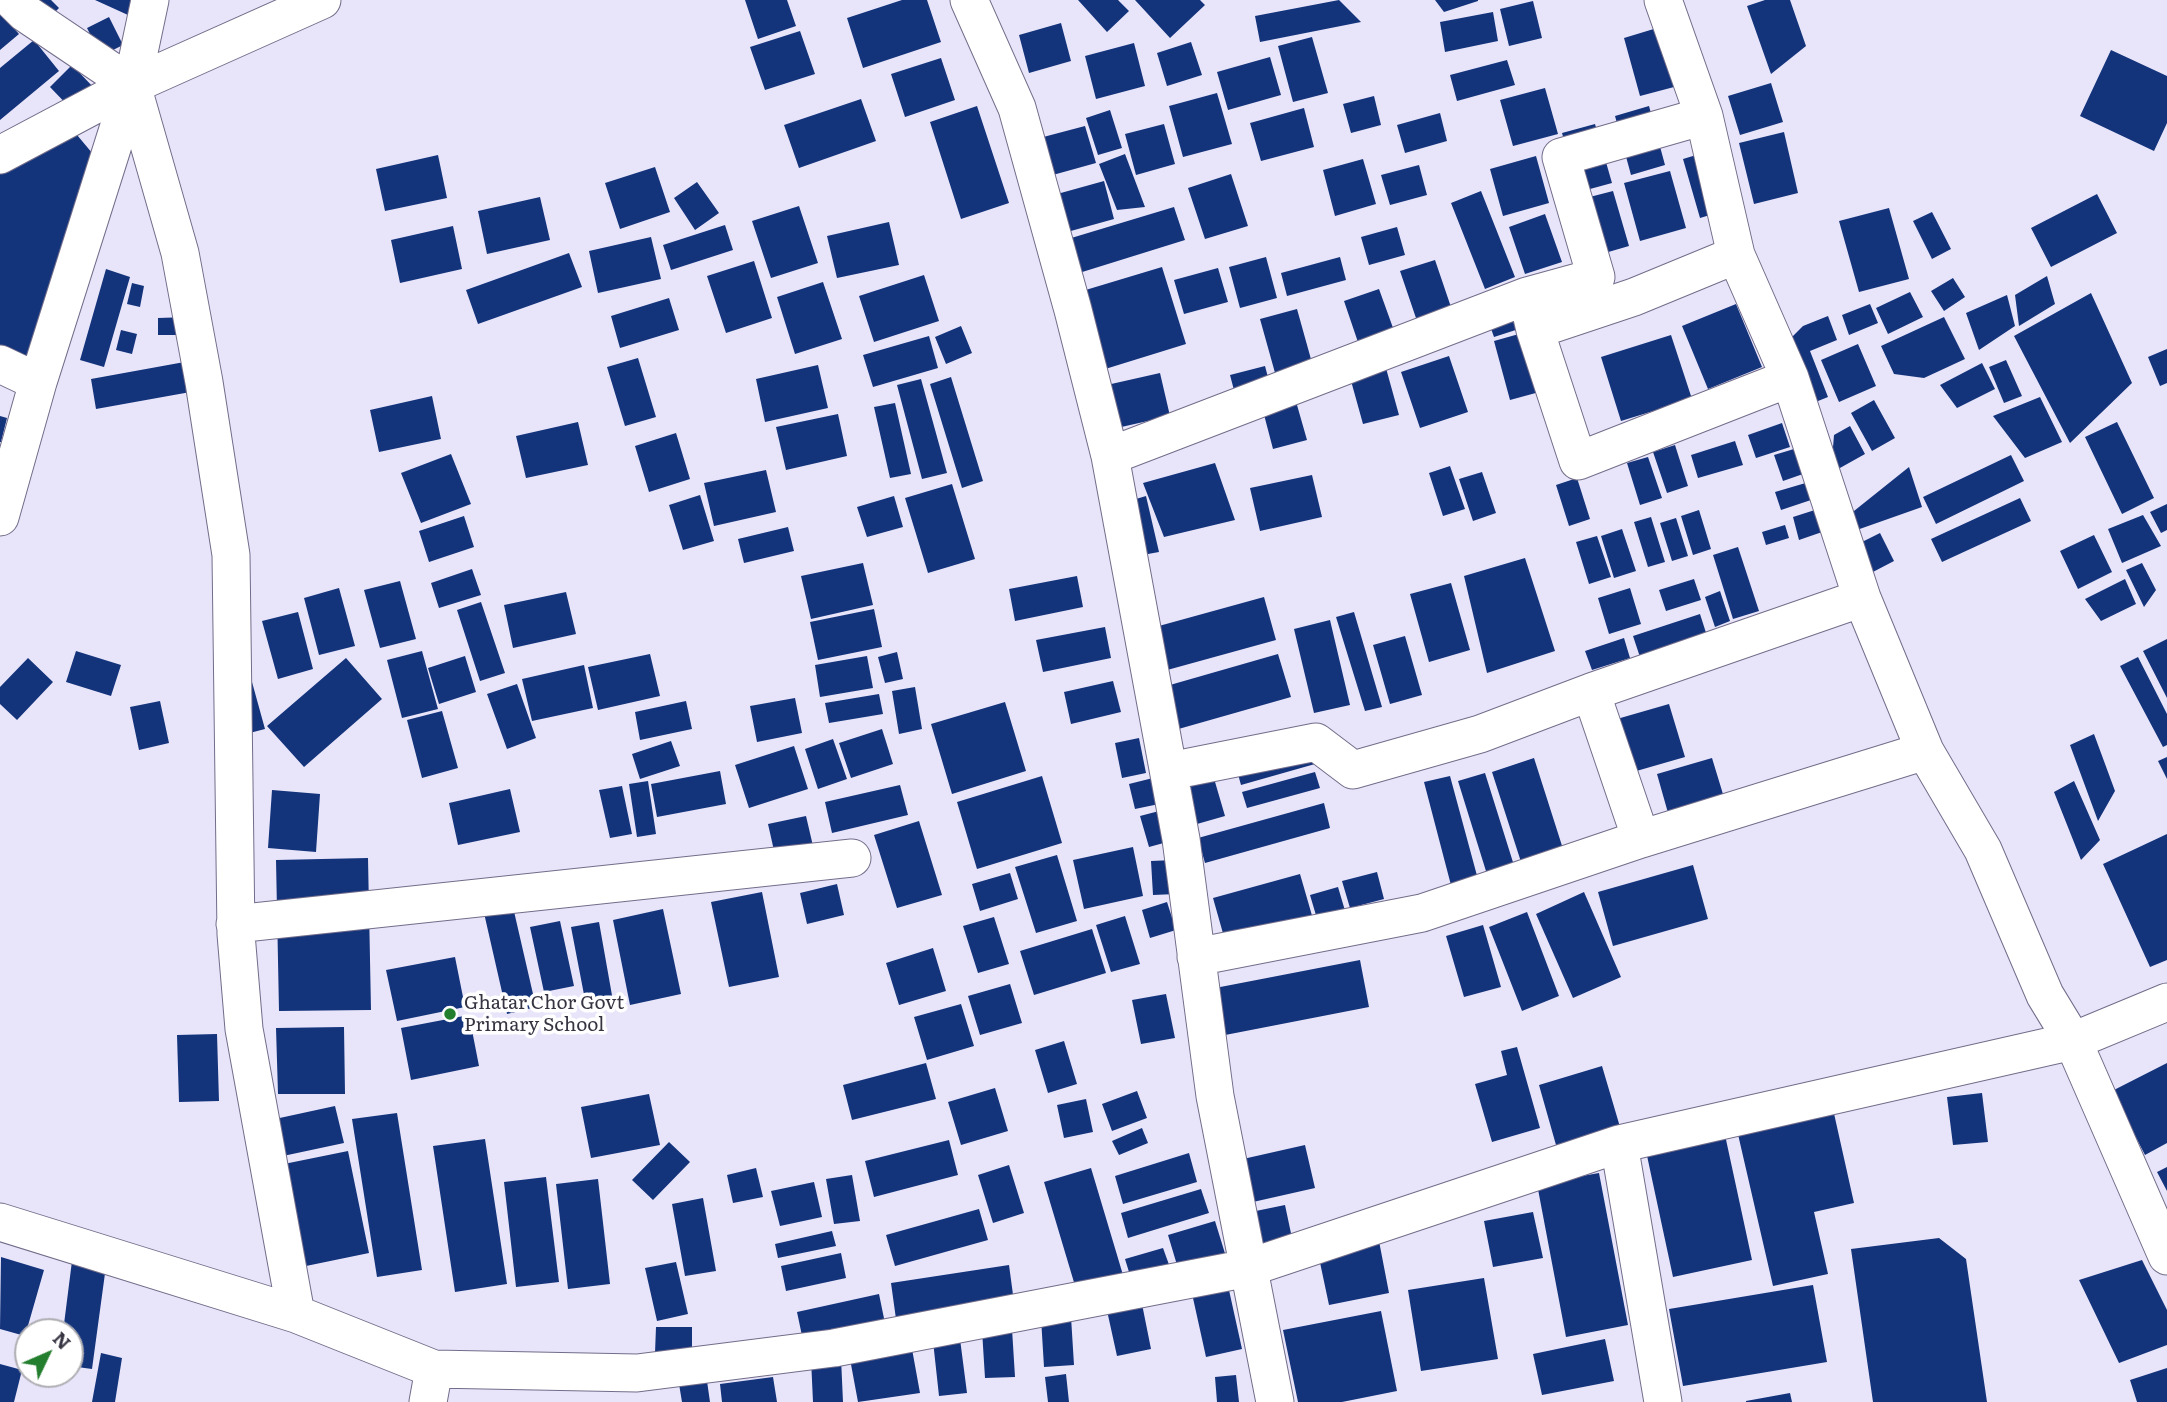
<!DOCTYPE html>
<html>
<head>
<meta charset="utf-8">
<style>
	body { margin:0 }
	#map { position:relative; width:2167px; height:1402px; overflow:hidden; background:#e8e5fa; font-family:Literata,serif }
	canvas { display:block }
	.north { position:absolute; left:14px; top:1318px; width:70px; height:70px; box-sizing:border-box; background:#fff; border:2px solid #afaeb3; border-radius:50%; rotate:46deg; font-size:19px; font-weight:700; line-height:28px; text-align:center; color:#373442 }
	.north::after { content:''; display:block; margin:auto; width:24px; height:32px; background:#237e2e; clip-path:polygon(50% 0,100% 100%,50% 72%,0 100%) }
</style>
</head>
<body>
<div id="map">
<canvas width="2167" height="1402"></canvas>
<div class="north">N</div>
</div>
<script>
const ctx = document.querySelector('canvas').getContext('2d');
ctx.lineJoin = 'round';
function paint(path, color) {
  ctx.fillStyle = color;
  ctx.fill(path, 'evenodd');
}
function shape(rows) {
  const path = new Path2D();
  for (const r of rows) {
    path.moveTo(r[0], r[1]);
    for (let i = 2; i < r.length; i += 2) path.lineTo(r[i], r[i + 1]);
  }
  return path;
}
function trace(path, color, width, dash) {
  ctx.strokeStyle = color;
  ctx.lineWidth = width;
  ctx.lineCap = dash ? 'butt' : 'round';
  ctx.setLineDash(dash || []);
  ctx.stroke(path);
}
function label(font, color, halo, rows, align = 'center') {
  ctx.font = font + ' Literata,serif';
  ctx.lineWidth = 7;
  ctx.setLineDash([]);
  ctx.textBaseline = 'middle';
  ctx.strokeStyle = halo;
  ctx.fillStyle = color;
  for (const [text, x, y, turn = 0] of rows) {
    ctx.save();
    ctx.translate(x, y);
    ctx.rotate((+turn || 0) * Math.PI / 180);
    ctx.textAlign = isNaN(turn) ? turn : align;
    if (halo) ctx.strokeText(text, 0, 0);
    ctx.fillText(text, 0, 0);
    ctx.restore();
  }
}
paint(shape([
	[35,0,51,0,59,8,50,17],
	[95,0,135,0,128,15],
	[745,0,787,0,796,26,758,39],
	[902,0,927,0,941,42,863,68,847,18],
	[1078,0,1118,0,1129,11,1107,32],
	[1135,0,1200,0,1205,5,1170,38],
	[1339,0,1361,22,1260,42,1255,16],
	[1435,0,1478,0,1478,1,1444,12],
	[1765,0,1790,0,1806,46,1771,74,1747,6],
	[1533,1,1542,38,1509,46,1500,9],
	[1493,12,1498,41,1445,52,1440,22],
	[0,13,19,34,0,50],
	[109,17,123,45,101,56,87,28],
	[1061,23,1071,61,1029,73,1019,35],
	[1657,28,1674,87,1640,96,1624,38],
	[800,31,815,74,765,90,750,47],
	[1312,37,1328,93,1293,102,1278,46],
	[34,40,59,71,0,120,0,68],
	[1191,42,1202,75,1167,86,1157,53],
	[1134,43,1145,86,1096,99,1085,56],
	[2111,50,2167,76,2167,123,2154,151,2080,116],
	[1270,57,1281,95,1228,110,1217,72],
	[941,58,955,100,905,117,891,74],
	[1507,60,1515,85,1457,101,1450,75],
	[72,65,96,90,73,111,50,87],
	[1771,83,1783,122,1740,135,1728,96],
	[1545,88,1558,134,1513,146,1500,100],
	[1217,93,1232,144,1183,157,1169,106],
	[1374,96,1381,125,1351,133,1343,104],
	[861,99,876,141,799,168,784,125],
	[977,106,1009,203,961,219,930,122],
	[1649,106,1665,165,1631,175,1615,116],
	[1304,108,1314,147,1261,161,1250,123],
	[1110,110,1122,148,1098,155,1086,118],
	[1440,113,1447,141,1405,153,1397,125],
	[67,123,103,166,31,366,0,348,0,167],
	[1164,124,1175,164,1136,175,1125,134],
	[1595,124,1612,183,1579,192,1562,133],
	[1085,126,1096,163,1042,178,1032,140],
	[1784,132,1798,193,1754,204,1739,143],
	[1716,149,1733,208,1700,218,1683,159],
	[1125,154,1145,207,1117,210,1099,164],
	[438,155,447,198,385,211,376,169],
	[1536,156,1549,203,1503,216,1490,169],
	[1363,159,1376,204,1335,216,1323,170],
	[1419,165,1427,195,1390,205,1381,175],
	[655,167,670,212,620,229,605,183],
	[1670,171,1686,228,1640,241,1624,183],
	[1231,174,1248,226,1205,239,1188,188],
	[1104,181,1114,219,1060,234,1050,196],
	[697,182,719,213,695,230,674,198],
	[1481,191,1515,277,1485,289,1451,203],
	[1613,191,1629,246,1598,255,1582,199],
	[2097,194,2117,233,2051,267,2031,228],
	[540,197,550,240,487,254,478,211],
	[799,206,818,263,771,278,752,221],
	[1174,207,1185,240,1079,273,1068,239],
	[1889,208,1909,279,1859,292,1839,221],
	[1932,212,1951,249,1932,259,1913,221],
	[1545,214,1562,262,1525,274,1509,227],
	[889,222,899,265,837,278,827,236],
	[725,225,733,250,671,270,663,245],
	[453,226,462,269,400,283,391,240],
	[1397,227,1405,255,1369,265,1361,237],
	[651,237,661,279,598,293,589,251],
	[569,253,582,287,478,324,466,290],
	[1266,257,1277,298,1240,308,1229,267],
	[1340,257,1346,280,1287,296,1281,273],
	[1435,260,1452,310,1417,321,1400,271],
	[754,261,772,318,726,333,707,276],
	[1162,267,1186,344,1102,370,1079,292],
	[1218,268,1228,302,1184,314,1174,280],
	[106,269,130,277,104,367,80,360],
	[924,275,939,321,874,342,859,296],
	[2047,276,2055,304,2019,326,2015,295],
	[1953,278,1965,297,1944,311,1931,291],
	[823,282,842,339,795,354,777,297],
	[132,283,144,286,140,307,127,304],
	[1379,289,1397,339,1361,351,1344,301],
	[1910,292,1923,317,1888,334,1876,308],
	[2091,293,2132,383,2070,443,2014,336],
	[2007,295,2015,326,1979,350,1966,313],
	[669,298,679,330,620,348,611,316],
	[1736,304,1762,367,1708,389,1682,326],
	[1870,304,1878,323,1849,335,1842,315],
	[1297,309,1314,370,1277,380,1260,319],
	[1519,310,1525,327,1494,337,1488,320],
	[1828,316,1837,340,1810,351,1828,397,1813,403,1787,342,1803,326],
	[188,317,189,335,158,335,158,318],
	[1944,317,1965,359,1924,378,1894,374,1881,346],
	[961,326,972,353,946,364,935,337],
	[121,330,137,334,132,354,116,350],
	[1526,332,1543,391,1510,400,1494,341],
	[1671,335,1692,399,1621,421,1601,357],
	[929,336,938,368,873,387,863,355],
	[1858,344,1876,386,1839,402,1821,360],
	[2167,349,2167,383,2160,386,2148,357],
	[1449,356,1468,412,1420,428,1401,372],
	[638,358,656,417,625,426,607,367],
	[2006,360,2022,396,2004,403,1989,367],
	[190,361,196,391,96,409,91,379],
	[1384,361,1399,415,1363,424,1348,370],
	[1982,363,1995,389,1957,408,1940,385],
	[818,365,828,408,765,422,756,379],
	[1265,366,1270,385,1235,394,1230,375],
	[1160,373,1170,416,1108,430,1098,387],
	[951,377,983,481,962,488,930,384],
	[921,379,947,473,922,479,897,385],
	[432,396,441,439,379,452,370,410],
	[2040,397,2062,442,2025,458,1993,416],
	[1295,398,1307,440,1273,449,1262,407],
	[1874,400,1895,438,1872,451,1851,413],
	[895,403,911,474,890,478,874,407],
	[838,414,847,456,786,470,776,427],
	[0,416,7,418,1,442,0,442],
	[578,422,588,465,526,478,516,436],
	[2117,422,2154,498,2122,514,2085,437],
	[1782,423,1790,447,1756,458,1748,435],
	[1850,426,1865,454,1831,473,1834,435],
	[676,433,690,479,649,492,635,446],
	[1735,441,1743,465,1698,478,1691,455],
	[1675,445,1688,486,1667,493,1653,452],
	[1794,449,1803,474,1783,481,1774,455],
	[451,454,471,504,421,523,401,473],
	[2011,455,2024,481,1936,524,1923,497],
	[1648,457,1662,498,1640,505,1627,463],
	[1215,463,1235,520,1164,537,1143,483],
	[1450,466,1465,509,1443,516,1429,473],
	[1909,467,1922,507,1854,531,1849,515],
	[766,470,776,512,714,526,704,483],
	[1482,472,1496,513,1473,521,1459,479],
	[1312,475,1322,517,1260,531,1250,488],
	[1577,478,1590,519,1569,526,1556,485],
	[1809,482,1814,499,1781,510,1775,492],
	[952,484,975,559,928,573,905,498],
	[700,495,714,541,683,550,669,505],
	[894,496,903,527,867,537,857,507],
	[1146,496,1159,552,1137,556,1126,502],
	[2020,498,2031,521,1942,562,1931,539],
	[2167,504,2167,530,2161,533,2150,512],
	[1818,509,1825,531,1799,540,1793,517],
	[1699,510,1711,549,1693,555,1681,516],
	[2143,515,2161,546,2122,563,2108,529],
	[464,516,474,547,429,562,419,531],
	[1651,517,1665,562,1648,567,1634,522],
	[1676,518,1688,556,1672,561,1660,523],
	[1785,525,1789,538,1766,545,1762,532],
	[788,527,794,551,744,563,738,539],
	[1622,529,1636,571,1614,578,1601,536],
	[1880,533,1894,561,1871,573,1856,545],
	[2094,535,2112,572,2078,589,2060,551],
	[1597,536,1611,577,1589,584,1576,542],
	[1738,547,1759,611,1733,619,1713,555],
	[1525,558,1555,651,1487,673,1464,576],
	[863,563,873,605,811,619,801,576],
	[2142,563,2156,590,2144,607,2126,570],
	[472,569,481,595,439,608,431,583],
	[1077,576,1083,607,1015,621,1009,589],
	[1694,579,1701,600,1666,611,1659,590],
	[2125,579,2136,604,2101,621,2085,599],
	[400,581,416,639,380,648,364,590],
	[1451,583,1470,650,1429,662,1410,594],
	[339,588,355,646,319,655,304,598],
	[1630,588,1641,624,1609,634,1598,598],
	[1720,591,1730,621,1715,627,1705,597],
	[566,592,576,634,513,648,504,605],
	[1264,597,1276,640,1160,672,1148,629],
	[481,602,505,673,480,681,457,610],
	[874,609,882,647,818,660,810,622],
	[298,612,313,669,278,679,262,621],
	[1354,612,1382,707,1365,711,1336,617],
	[1700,614,1708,639,1641,660,1633,636],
	[1330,620,1350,705,1314,713,1294,629],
	[1105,627,1111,658,1043,672,1036,640],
	[1405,636,1422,695,1390,704,1373,645],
	[1624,638,1630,658,1592,670,1585,651],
	[2167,639,2167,698,2143,651],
	[76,651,121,665,111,696,66,682],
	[422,651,438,709,402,718,387,660],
	[897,652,903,679,885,683,878,657],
	[650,654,660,696,598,710,588,667],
	[1278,654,1291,697,1175,730,1163,687],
	[465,656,476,692,439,704,428,668],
	[867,656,873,688,820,697,815,665],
	[2138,657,2167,714,2167,745,2163,747,2120,666],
	[28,658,53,682,17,720,0,704,0,687],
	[346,658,382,699,304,767,267,726],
	[247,664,265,729,234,737],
	[584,665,593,708,532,721,522,679],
	[1113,681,1121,712,1071,724,1064,692],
	[517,684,536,738,507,749,487,694],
	[915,687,922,729,899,734,892,691],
	[879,694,883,714,829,723,825,703],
	[795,698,802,733,757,742,750,706],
	[160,701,169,743,139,750,130,707],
	[686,701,692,729,640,740,635,712],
	[1005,702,1026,771,952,794,931,724],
	[1669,704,1685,757,1626,774,1610,721],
	[442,711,458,768,422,778,407,720],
	[882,729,893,764,851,778,839,743],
	[2094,734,2115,791,2098,821,2070,745],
	[1139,738,1146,773,1122,778,1115,743],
	[833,739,847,779,818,789,805,749],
	[671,741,680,766,640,779,632,754],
	[794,746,808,789,749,808,735,765],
	[1310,746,1315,764,1241,785,1236,767],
	[2167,757,2167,779,2158,761],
	[1534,758,1564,852,1522,865,1492,772],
	[1712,758,1726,804,1670,820,1657,774],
	[720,771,726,804,657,817,651,784],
	[1315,772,1320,788,1247,808,1242,792],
	[1485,773,1517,875,1490,884,1458,781],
	[1213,775,1225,816,1190,826,1178,785],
	[1042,776,1062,843,977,869,957,802],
	[1450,776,1479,883,1452,889,1424,782],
	[1153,778,1159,804,1135,809,1129,784],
	[648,781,656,834,637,837,629,784],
	[2074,781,2100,840,2081,860,2054,792],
	[900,785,908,815,832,833,825,802],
	[622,786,632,834,610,838,599,790],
	[510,789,520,832,458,845,449,803],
	[272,790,320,794,316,852,268,848],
	[1324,803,1330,828,1205,863,1198,838],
	[1163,810,1171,841,1149,847,1140,816],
	[806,816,813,846,775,855,768,824],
	[919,821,942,895,897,908,874,835],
	[2167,834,2167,960,2150,967,2103,864],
	[1133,847,1143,896,1084,909,1073,860],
	[1057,855,1077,921,1036,933,1015,867],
	[368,858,371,1010,279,1011,276,860],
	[1174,860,1176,894,1153,895,1151,861],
	[1693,865,1708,919,1613,946,1598,892],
	[1377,872,1384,899,1350,908,1342,881],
	[1010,873,1018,899,980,911,972,884],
	[1300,874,1313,919,1226,944,1213,898],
	[837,884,844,915,807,924,800,893],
	[1338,887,1346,914,1318,922,1310,895],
	[762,892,779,977,729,987,711,902],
	[1584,892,1621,977,1573,998,1536,914],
	[1167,902,1176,930,1150,938,1142,910],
	[513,907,536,1007,507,1014,484,913],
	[663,909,681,994,630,1005,613,920],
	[1527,912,1559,996,1522,1011,1489,927],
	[1125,916,1140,964,1111,972,1096,925],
	[994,917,1009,964,978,973,963,926],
	[560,921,574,986,544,992,530,927],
	[599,922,613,1001,586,1005,571,927],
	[1483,925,1501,987,1464,997,1446,936],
	[1092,929,1106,973,1034,995,1020,951],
	[933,948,946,991,899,1005,886,963],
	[455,957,465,1007,397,1021,386,970],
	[1360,960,1369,1007,1220,1036,1210,989],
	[1010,984,1022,1023,980,1035,968,996],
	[1166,994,1175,1038,1141,1044,1132,1000],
	[961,1004,974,1046,927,1060,914,1017],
	[469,1015,479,1066,411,1080,401,1028],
	[344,1027,345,1094,278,1094,276,1028],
	[217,1034,219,1101,179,1102,177,1035],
	[1064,1041,1077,1084,1048,1093,1035,1050],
	[1517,1047,1540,1128,1492,1142,1475,1084,1507,1075,1501,1051],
	[926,1063,936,1099,852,1120,843,1085],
	[2167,1063,2167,1143,2145,1155,2112,1091],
	[1602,1066,1620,1127,1556,1145,1539,1085],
	[995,1088,1008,1131,961,1145,948,1102],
	[1137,1091,1147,1118,1112,1131,1102,1104],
	[1982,1093,1988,1142,1953,1145,1947,1097],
	[649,1094,660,1145,591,1158,581,1107],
	[1086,1099,1093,1132,1064,1138,1057,1105],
	[335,1106,344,1143,283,1156,275,1119],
	[1833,1109,1854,1203,1814,1212,1828,1274,1773,1286,1737,1130],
	[397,1113,422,1270,377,1277,352,1119],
	[1142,1128,1148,1143,1119,1155,1112,1141],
	[1725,1135,1752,1260,1673,1277,1646,1151],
	[485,1139,507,1284,455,1292,433,1146],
	[949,1140,958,1175,874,1197,865,1161],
	[669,1142,690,1162,653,1200,632,1180],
	[1305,1145,1315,1188,1253,1202,1243,1159],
	[348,1151,369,1253,306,1266,284,1164],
	[1189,1153,1197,1182,1123,1204,1115,1176],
	[1009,1165,1024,1213,993,1223,978,1175],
	[2167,1167,2167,1191,2157,1172],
	[756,1168,763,1197,733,1203,727,1175],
	[1091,1168,1123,1275,1076,1289,1044,1182],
	[1599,1173,1628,1325,1566,1337,1537,1184],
	[852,1175,860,1221,834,1224,826,1179],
	[546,1177,559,1282,516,1287,504,1182],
	[598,1179,610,1284,568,1289,556,1184],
	[814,1182,822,1217,780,1226,771,1191],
	[1201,1189,1209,1213,1128,1238,1121,1213],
	[703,1198,716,1271,685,1276,672,1204],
	[1285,1205,1292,1238,1257,1244,1251,1212],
	[979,1209,988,1240,895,1266,886,1235],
	[1533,1212,1543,1258,1493,1267,1484,1221],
	[1215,1221,1227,1260,1180,1275,1168,1235],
	[832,1231,836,1246,778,1258,775,1244],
	[1939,1238,1966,1259,1987,1402,1873,1402,1851,1249],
	[1379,1241,1389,1293,1329,1305,1318,1253],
	[1163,1248,1172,1273,1133,1285,1125,1259],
	[841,1253,846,1278,786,1291,781,1266],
	[1,1257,44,1270,25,1336,0,1329],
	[2142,1260,2167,1310,2167,1345,2119,1363,2079,1280],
	[72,1261,106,1266,92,1369,70,1366,70,1332,63,1332],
	[676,1262,688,1314,657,1321,645,1268],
	[1009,1265,1014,1302,896,1319,891,1283],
	[1484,1278,1498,1359,1421,1371,1408,1290],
	[1227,1281,1242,1349,1206,1357,1191,1289],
	[1813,1285,1827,1362,1683,1386,1669,1309],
	[879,1294,887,1333,805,1350,797,1312],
	[1141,1299,1151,1349,1117,1356,1106,1306],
	[1381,1311,1397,1391,1342,1402,1298,1402,1283,1330],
	[1071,1317,1074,1365,1044,1367,1041,1318],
	[656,1327,692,1327,692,1354,655,1353],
	[1012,1329,1015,1377,985,1378,982,1330],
	[960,1339,967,1393,939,1396,933,1341],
	[1605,1339,1614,1381,1542,1395,1533,1354],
	[912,1349,920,1393,858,1402,850,1359],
	[101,1353,122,1358,115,1402,92,1402],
	[841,1358,843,1402,813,1402,811,1359],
	[0,1364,22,1370,14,1402,0,1402],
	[2167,1368,2167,1402,2137,1402,2130,1380],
	[1066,1374,1069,1402,1048,1402,1045,1377],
	[1236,1375,1239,1402,1217,1402,1215,1377],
	[773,1377,777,1402,722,1402,720,1384],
	[707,1381,710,1402,682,1402,679,1384],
	[1790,1393,1792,1402,1746,1402,1746,1401]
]), '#13337b');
const minor = shape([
	[12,0,25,13,132,85,180,253,204,382,231,555,236,934,244,1029,296,1314],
	[969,0,1017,108,1073,310,1110,456,1181,839,1215,1096,1275,1402],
	[1663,0,1704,116,1736,255,1790,378,1862,598,1925,751,1983,850,2045,995,2073,1041,2167,1256],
	[0,155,132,85,322,0],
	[1527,296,1535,330,1578,461,1790,378],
	[1535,330,1634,297,1736,255],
	[0,364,38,382],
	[1110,456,1527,296,1596,277,1561,157,1704,116],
	[0,517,38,382,132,85,150,0],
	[1591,692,1641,839],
	[1170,771,1316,742,1353,770,1480,734,1591,692,1862,598],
	[235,924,852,858],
	[1196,957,1422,913,1641,839,1925,751],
	[1619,1144,1663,1402],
	[0,1222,296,1314,434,1369,637,1373,834,1348,1248,1268,1619,1144,2073,1041,2167,1002],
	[428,1402,434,1369]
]);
trace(minor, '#726d8a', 39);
trace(minor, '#fff', 37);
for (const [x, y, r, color] of [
	[450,1014,7,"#237e2e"]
]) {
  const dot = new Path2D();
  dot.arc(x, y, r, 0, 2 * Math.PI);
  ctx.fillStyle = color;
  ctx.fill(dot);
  trace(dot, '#fff', 2.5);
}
label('19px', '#373442', '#fff', [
	["Ghatar Chor Govt",464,1003],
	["Primary School",464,1025]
], 'left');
</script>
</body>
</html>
